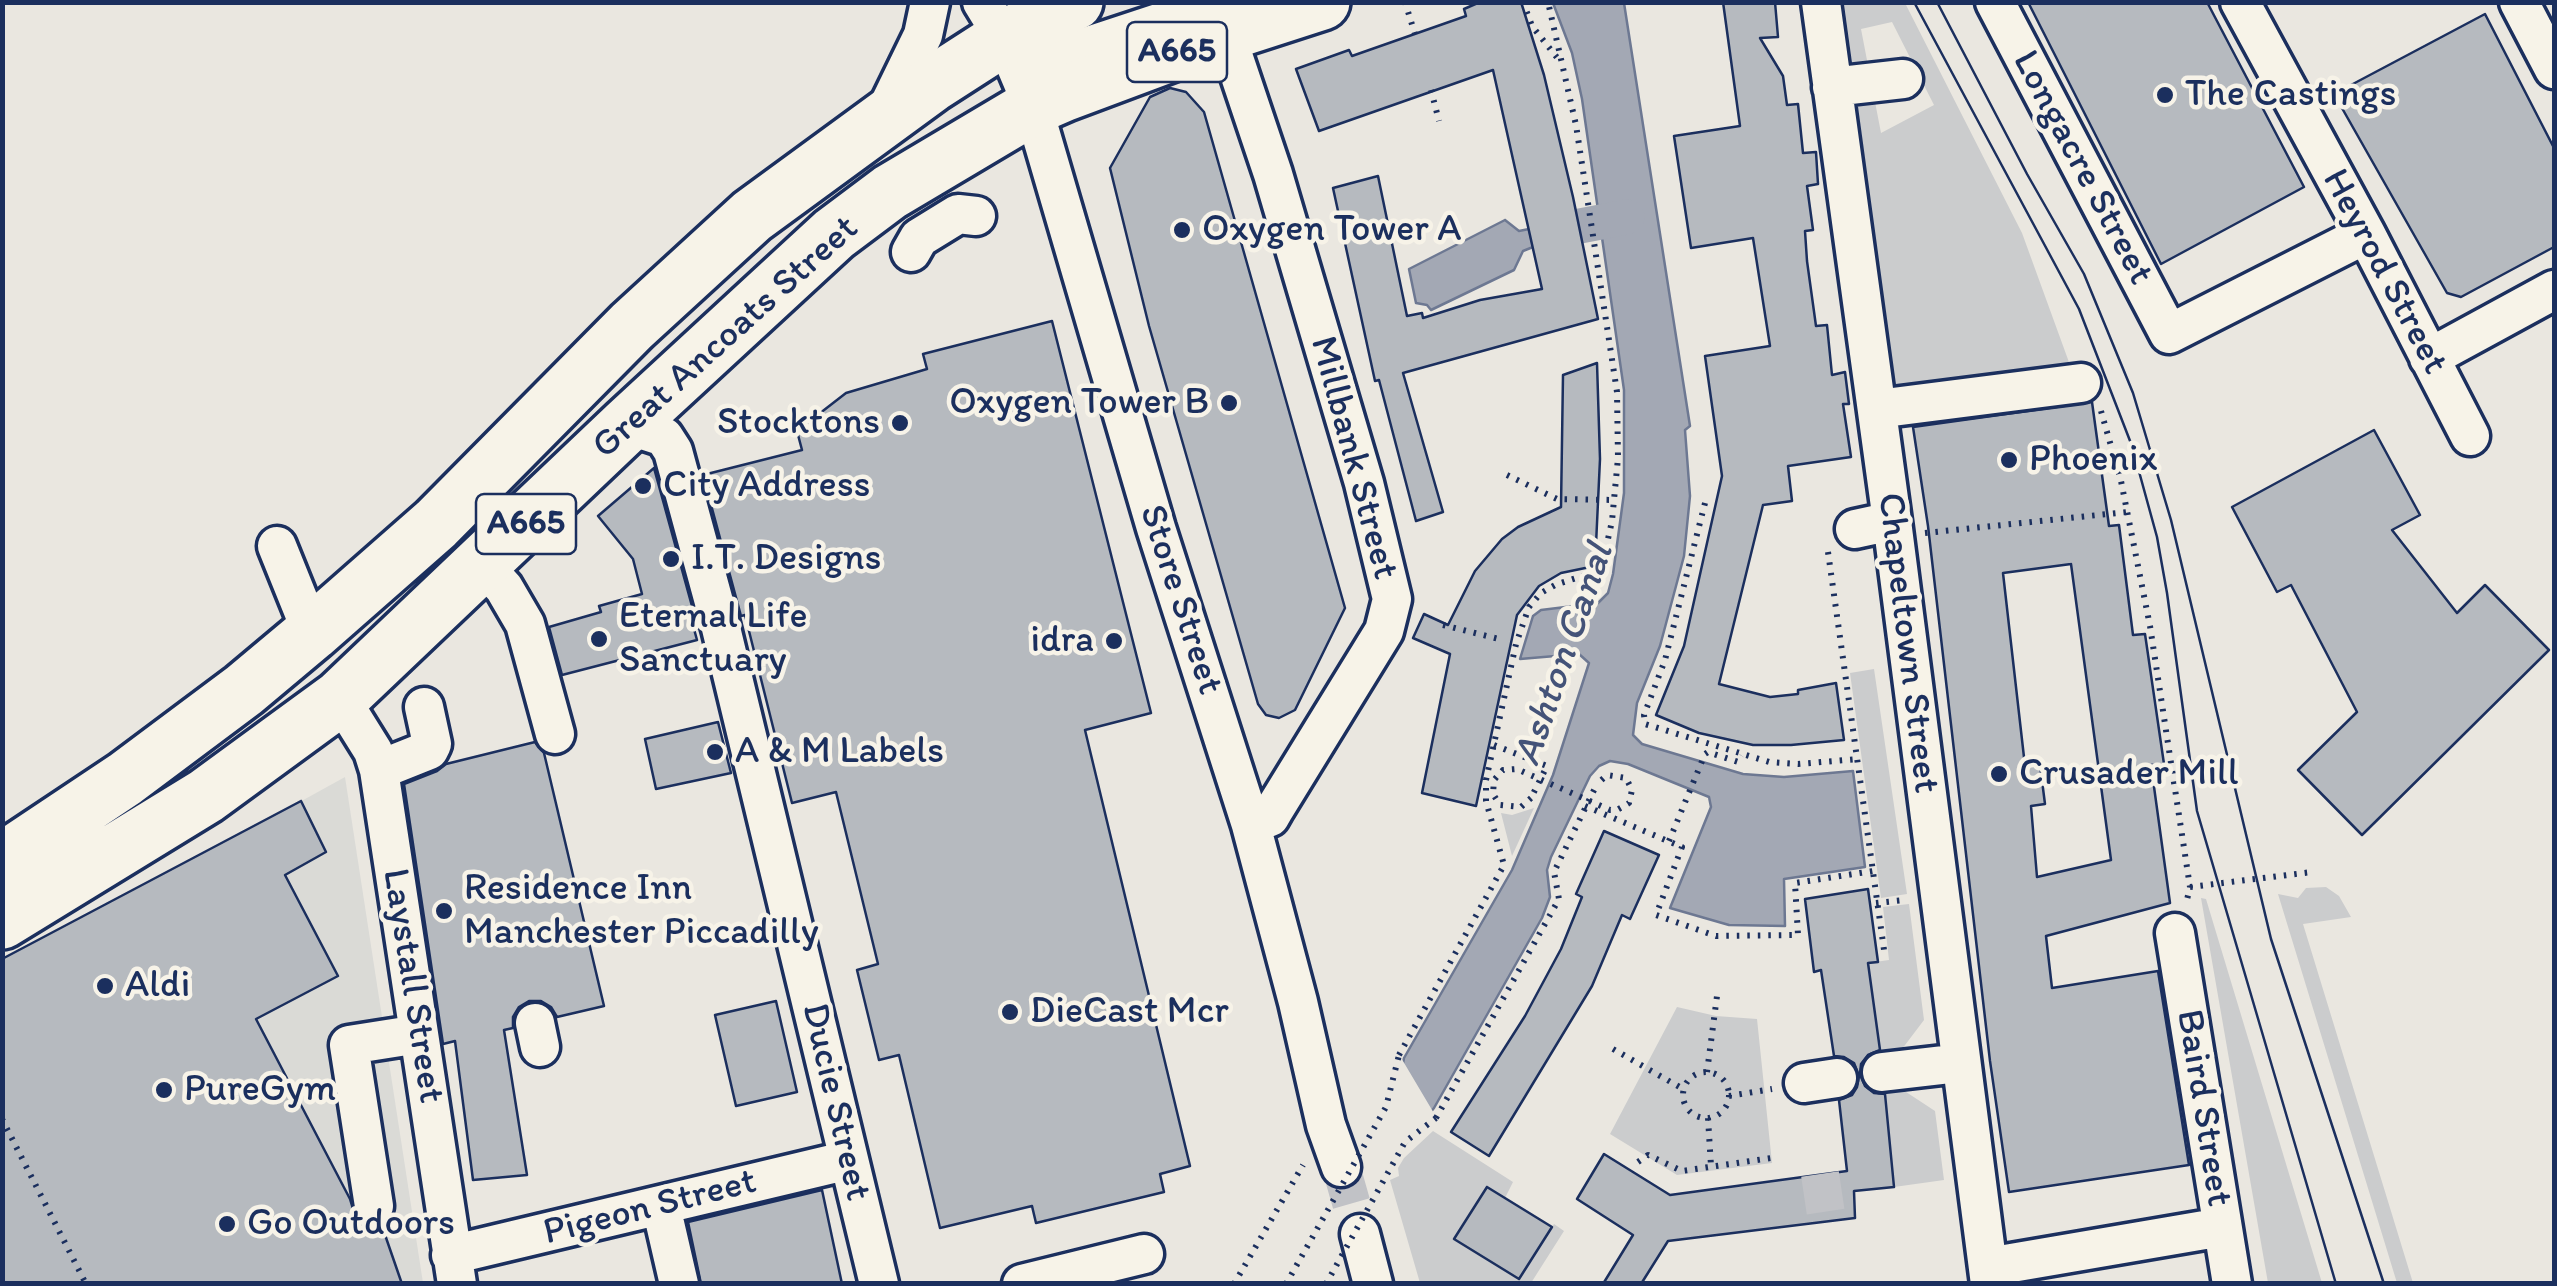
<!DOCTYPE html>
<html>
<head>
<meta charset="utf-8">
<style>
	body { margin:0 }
	#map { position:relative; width:2557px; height:1286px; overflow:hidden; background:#eae7e0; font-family:Itim,sans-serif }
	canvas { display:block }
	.frame { position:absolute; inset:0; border:5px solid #1b2f5e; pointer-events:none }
</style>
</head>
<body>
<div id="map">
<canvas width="2557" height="1286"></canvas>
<div class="frame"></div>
</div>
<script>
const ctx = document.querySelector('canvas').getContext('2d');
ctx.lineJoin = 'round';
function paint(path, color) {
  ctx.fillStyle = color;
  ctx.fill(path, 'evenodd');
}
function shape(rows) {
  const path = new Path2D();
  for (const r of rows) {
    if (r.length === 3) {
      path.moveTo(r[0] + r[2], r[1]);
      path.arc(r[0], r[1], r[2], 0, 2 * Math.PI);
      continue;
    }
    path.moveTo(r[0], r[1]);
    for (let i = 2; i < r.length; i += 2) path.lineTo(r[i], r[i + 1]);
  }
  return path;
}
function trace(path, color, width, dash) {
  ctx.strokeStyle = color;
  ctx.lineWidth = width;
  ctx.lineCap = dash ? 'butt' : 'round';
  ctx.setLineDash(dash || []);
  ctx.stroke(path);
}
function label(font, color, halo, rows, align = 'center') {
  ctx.font = font + ' Itim,sans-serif';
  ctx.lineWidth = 9;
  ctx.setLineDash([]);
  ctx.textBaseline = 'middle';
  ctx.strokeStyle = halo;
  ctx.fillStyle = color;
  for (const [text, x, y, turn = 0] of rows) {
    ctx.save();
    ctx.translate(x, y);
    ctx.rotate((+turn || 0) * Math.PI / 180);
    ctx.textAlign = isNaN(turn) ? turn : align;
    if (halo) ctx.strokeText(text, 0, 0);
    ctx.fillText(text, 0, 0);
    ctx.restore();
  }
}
paint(shape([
	[345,777,423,1283,3,1284,258,825]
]), '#dadad6');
paint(shape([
	[1844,3,1905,3,2022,233,2070,365,1895,389],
	[1892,22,1934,105,1881,133,1861,29],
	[1874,669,1907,894,1881,898,1850,673],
	[1534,808,1512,856,1501,813,1512,815],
	[2326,887,2339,896,2351,917,2303,924,2413,1283,2397,1283,2278,894,2298,898,2306,888],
	[2201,898,2206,899,2322,1283,2268,1283],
	[1909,904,1924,1020,1899,1053,1881,1057,1868,963,1889,960,1883,907],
	[1677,1007,1716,1016,1757,1019,1772,1163,1677,1175,1610,1134],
	[1900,1088,1935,1111,1944,1180,1894,1187,1884,1089],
	[1433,1131,1513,1182,1505,1198,1486,1188,1454,1239,1518,1279,1554,1224,1564,1231,1531,1283,1420,1283,1390,1180,1399,1176,1398,1168,1404,1158]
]), '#cbcccd');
const water = shape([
	[1553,3,1624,3,1690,426,1685,430,1690,496,1684,556,1660,646,1637,703,1633,735,1642,744,1743,774,1784,777,1853,771,1865,867,1784,879,1785,926,1729,925,1670,908,1711,807,1709,797,1628,764,1610,761,1599,766,1590,776,1551,857,1547,870,1550,897,1542,918,1434,1108,1293,1284,1396,1101,1404,1058,1512,870,1553,775,1589,663,1579,654,1520,659,1533,616,1541,610,1598,603,1608,593,1613,574,1624,493,1624,390,1582,99,1572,53,1553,3],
	[1505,220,1519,231,1529,229,1533,247,1523,251,1514,270,1431,310,1427,305,1416,303,1409,269,1505,220]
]);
paint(water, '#a3a8b4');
trace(water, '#6d7892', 2.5);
paint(shape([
	[1400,1056,1435,1115,1406,1145,1328,1284,1288,1283,1392,1099]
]), '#eae7e0');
trace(shape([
	[1580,226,1627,217]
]), '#a3a8b4', 35);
const building = shape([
	[1480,2,1521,2,1544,75,1573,197,1598,319,1403,373,1443,512,1416,521,1379,380,1375,381,1333,188,1378,176,1407,316,1422,313,1423,318,1480,300,1542,289,1493,70,1319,131,1296,69,1349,50,1352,56,1466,16,1464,9,1480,2],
	[1723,2,1775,2,1778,37,1760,38,1783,76,1787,105,1798,104,1803,153,1816,152,1818,184,1807,186,1813,230,1805,231,1807,261,1816,326,1827,325,1832,375,1845,372,1849,404,1843,404,1851,457,1788,466,1792,501,1763,505,1719,684,1770,697,1798,694,1798,690,1836,683,1844,740,1791,745,1753,745,1699,733,1656,715,1684,646,1722,476,1705,356,1770,346,1753,238,1691,248,1674,136,1740,126,1723,2],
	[2028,2,2207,2,2304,187,2161,264,2028,2],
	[2485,14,2554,148,2554,247,2461,297,2447,293,2334,94,2485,14],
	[1170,88,1186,92,1204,112,1345,608,1295,710,1279,718,1266,715,1258,704,1149,326,1110,168,1150,97,1170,88],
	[1052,321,1151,713,1085,730,1190,1166,1160,1174,1164,1192,1036,1223,1032,1206,940,1228,899,1055,879,1060,857,970,878,964,836,792,792,803,745,615,741,616,703,475,802,450,797,431,846,393,927,369,923,354,1052,321],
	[1597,363,1600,459,1595,566,1561,573,1539,586,1517,615,1476,806,1422,793,1450,654,1413,638,1424,614,1448,625,1475,571,1502,539,1518,527,1561,507,1563,375,1597,363],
	[2092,402,2109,526,2119,525,2133,635,2145,634,2164,764,2151,765,2170,903,2046,936,2052,988,2158,971,2189,1165,2009,1192,1990,1061,1928,526,1913,427,2092,402],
	[2071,564,2111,860,2037,877,2031,806,2045,804,2040,765,2025,766,2003,573,2071,564],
	[2374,430,2420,515,2392,530,2457,613,2485,585,2549,650,2362,835,2298,770,2357,712,2291,585,2277,592,2232,507,2374,430],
	[654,468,698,628,694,629,697,640,562,675,549,627,601,612,599,606,642,594,633,559,598,516,654,468],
	[718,722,731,773,656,789,645,739,718,722],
	[535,742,544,753,604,1006,557,1017,551,1007,541,1001,529,1001,519,1007,513,1017,513,1028,504,1030,527,1175,473,1180,455,1041,443,1044,404,784,437,771,446,764,535,742],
	[301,801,326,852,285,875,338,976,256,1019,350,1199,356,1219,370,1236,383,1229,402,1284,2,1284,2,959,301,801],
	[1604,831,1659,855,1630,919,1622,915,1592,986,1489,1156,1451,1132,1525,1016,1561,949,1582,897,1576,894,1604,831],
	[1868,889,1878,962,1868,963,1880,1050,1868,1055,1861,1064,1860,1074,1865,1086,1874,1093,1885,1094,1894,1187,1854,1191,1855,1218,1668,1241,1641,1284,1603,1284,1633,1235,1577,1199,1604,1154,1670,1195,1847,1171,1839,1100,1852,1095,1857,1087,1859,1076,1854,1063,1844,1057,1834,1056,1821,970,1814,972,1805,899,1868,889],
	[776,1001,797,1092,736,1106,715,1015,776,1001],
	[1487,1187,1552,1227,1519,1279,1454,1239,1487,1187],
	[822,1190,842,1284,701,1284,688,1222,822,1190]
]);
paint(building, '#b6babf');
trace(building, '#1b2f5e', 2.5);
trace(shape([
	[1341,1167,1360,1234],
	[1820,1174,1827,1221]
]), '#c1c2c6', 38, [38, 19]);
const minor = shape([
	[982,2,1004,38,1033,107,1156,528,1251,825,1298,1002,1326,1125,1341,1167],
	[1821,2,1892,521,1990,1284],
	[1995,2,2169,334,2366,234],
	[2240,2,2366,234,2470,436],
	[2519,2,2554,69],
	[1004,38,1031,55,1058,56,1222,2],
	[1234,58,1273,174,1364,483,1392,599,1384,631,1274,810,1270,817,1251,825],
	[1832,87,1903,79],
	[885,113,923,35,930,2],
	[911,252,919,238,958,214,976,216],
	[2429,358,2554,290],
	[1877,409,2081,383],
	[627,425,664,437,673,451,721,628,879,1284],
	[1855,529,1892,521],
	[277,546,312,633],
	[483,565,504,588,525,624,555,734],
	[340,698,373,751,379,770,457,1284],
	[379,770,429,750,432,744,424,707],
	[2175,933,2232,1284],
	[535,1023,540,1047],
	[1882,1072,1960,1063],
	[1804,1083,1837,1078],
	[374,1206,349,1045,419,1034],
	[661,1206,679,1284],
	[1360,1234,1373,1284],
	[451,1255,849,1160],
	[1988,1267,2222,1227],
	[1022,1284,1144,1254]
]);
const highway = shape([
	[2,861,125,779,244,690,312,633,436,524,632,326,752,216,931,85,1004,38,1075,2],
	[2,921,206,796,340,698,627,425,834,234,890,192,1033,107,1063,94,1226,33,1322,2]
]);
trace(minor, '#1b2f5e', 45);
trace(highway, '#1b2f5e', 62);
trace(shape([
	[1405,2,1415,34],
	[1523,2,1532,26,1559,60],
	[1431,90,1439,121],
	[2101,411,2121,481,2150,626,2190,887,2186,904],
	[1507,475,1557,499,1614,500],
	[1705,503,1665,660,1644,715,1645,724,1769,762,1798,764,1858,759],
	[1925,533,2127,512],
	[1828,552,1885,957],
	[1443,625,1499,639],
	[1494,745,1547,766,1531,798],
	[1585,806,1682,847,1656,915,1716,936,1798,935,1795,883,1873,871],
	[1669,841,1705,754,1708,752,1738,762,1742,756],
	[2190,887,2312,872],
	[1876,903,1905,900],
	[1613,1049,1683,1089],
	[1399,1055,1504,865,1486,801,1486,780,1516,644,1529,607,1541,593,1555,585,1601,570,1612,521,1618,458,1617,392,1576,125,1548,2],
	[1706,1095,23],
	[1707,1072,1717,996],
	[1729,1096,1772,1089],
	[1436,1118,1559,899,1554,872,1597,784],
	[1708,1118,1711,1166],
	[2,1119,86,1284],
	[1638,1162,1648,1155,1682,1171,1771,1158],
	[1234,1284,1303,1165]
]), '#1b2f5e', 6, [2.5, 8]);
trace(minor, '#f7f3e8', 38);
trace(highway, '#f7f3e8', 55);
trace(shape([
	[1914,2,2079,309,2132,446,2157,537,2167,593,2197,811,2336,1284],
	[1937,2,2027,174,2084,274,2133,393,2171,520,2271,939,2384,1284]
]), '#1b2f5e', 2.5);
trace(shape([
	[1531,798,1521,807,1500,805,1493,794,1494,780,1503,770,1517,769,1610,810,1617,810,1629,803,1632,790,1626,778,1607,775,1597,784],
	[1286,1284,1386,1107,1399,1055],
	[1326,1284,1405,1142,1436,1118]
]), '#1b2f5e', 6, [2.5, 8]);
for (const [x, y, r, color] of [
	[2165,95,10,"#1b2f5e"],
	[1182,230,10,"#1b2f5e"],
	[1229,403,10,"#1b2f5e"],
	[900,423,10,"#1b2f5e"],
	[2009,460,10,"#1b2f5e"],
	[643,486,10,"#1b2f5e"],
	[671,559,10,"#1b2f5e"],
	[599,639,10,"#1b2f5e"],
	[1114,641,10,"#1b2f5e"],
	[715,752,10,"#1b2f5e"],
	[1999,774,10,"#1b2f5e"],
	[444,911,10,"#1b2f5e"],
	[105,986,10,"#1b2f5e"],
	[1010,1012,10,"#1b2f5e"],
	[164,1090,10,"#1b2f5e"],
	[227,1224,10,"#1b2f5e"]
]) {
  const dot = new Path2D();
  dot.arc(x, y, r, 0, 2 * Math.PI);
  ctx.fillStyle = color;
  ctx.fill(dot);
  trace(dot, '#f7f3e8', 4);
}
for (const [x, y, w] of [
	[1177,52,100],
	[526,524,100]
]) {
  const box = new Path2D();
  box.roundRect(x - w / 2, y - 30, w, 60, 8);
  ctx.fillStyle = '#f7f3e8';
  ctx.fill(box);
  trace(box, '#1b2f5e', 2.5);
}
label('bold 35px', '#1b2f5e', null, [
	["A665",1177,52],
	["A665",526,524]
]);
label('38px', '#1b2f5e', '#f7f3e8', [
	["The Castings",2185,95],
	["Oxygen Tower A",1202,230],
	["Oxygen Tower B",1209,403,"right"],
	["Stocktons",880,423,"right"],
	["Phoenix",2029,460],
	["City Address",663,486],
	["I.T. Designs",691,559],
	["Eternal Life",619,617],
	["Sanctuary",619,661],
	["idra",1094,641,"right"],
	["A & M Labels",735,752],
	["Crusader Mill",2019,774],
	["Residence Inn",464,889],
	["Manchester Piccadilly",464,933],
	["Aldi",125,986],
	["DieCast Mcr",1030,1012],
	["PureGym",184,1090],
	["Go Outdoors",247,1224]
], 'left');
label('38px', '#1b2f5e', '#f7f3e8', [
	["Longacre Street",2082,168,62],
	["Heyrod Street",2384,272,62],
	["Great Ancoats Street",726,338,-42],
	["Millbank Street",1353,458,75],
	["Store Street",1180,600,72],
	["Chapeltown Street",1907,643,83],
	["Laystall Street",412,986,81],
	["Ducie Street",835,1102,77],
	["Baird Street",2203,1108,81],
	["Pigeon Street",650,1208,-14]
]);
label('italic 40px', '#445378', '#f7f3e8', [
	["Ashton Canal",1565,655,-71]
]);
</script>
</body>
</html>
